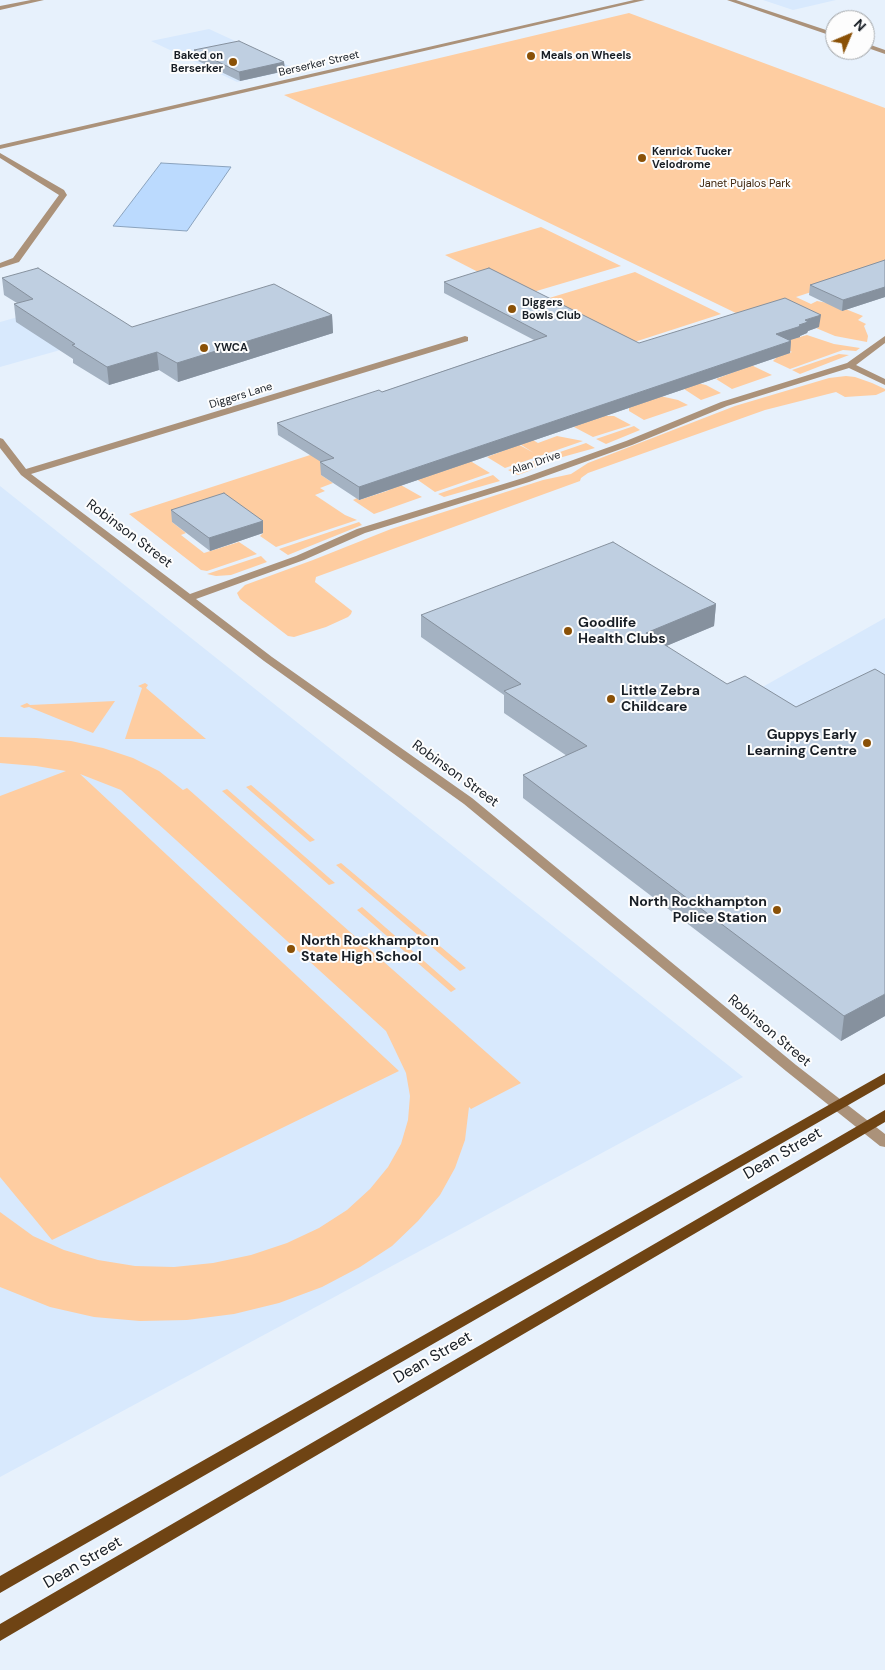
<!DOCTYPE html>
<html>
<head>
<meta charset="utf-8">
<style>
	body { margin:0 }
	#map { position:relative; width:885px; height:1670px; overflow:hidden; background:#e7f1fc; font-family:"DM Sans",sans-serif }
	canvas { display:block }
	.north { position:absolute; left:825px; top:10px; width:50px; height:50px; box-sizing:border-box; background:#fdfdfd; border:1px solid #a1a4a7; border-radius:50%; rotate:45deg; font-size:14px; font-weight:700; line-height:20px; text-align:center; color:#181e25 }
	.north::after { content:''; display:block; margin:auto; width:18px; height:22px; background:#8a5107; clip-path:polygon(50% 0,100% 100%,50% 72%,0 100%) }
</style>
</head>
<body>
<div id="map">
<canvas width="885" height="1670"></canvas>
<div class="north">N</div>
</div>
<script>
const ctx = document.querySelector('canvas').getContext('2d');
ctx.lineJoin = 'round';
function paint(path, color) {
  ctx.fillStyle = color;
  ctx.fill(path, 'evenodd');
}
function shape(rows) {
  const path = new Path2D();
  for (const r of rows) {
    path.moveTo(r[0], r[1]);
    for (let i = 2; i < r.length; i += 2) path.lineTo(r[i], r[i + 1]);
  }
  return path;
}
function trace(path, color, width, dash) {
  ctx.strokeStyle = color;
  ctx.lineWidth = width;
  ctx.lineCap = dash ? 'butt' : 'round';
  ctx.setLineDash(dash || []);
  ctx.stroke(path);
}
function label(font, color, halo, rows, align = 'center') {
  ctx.font = font + ' "DM Sans",sans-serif';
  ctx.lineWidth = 4;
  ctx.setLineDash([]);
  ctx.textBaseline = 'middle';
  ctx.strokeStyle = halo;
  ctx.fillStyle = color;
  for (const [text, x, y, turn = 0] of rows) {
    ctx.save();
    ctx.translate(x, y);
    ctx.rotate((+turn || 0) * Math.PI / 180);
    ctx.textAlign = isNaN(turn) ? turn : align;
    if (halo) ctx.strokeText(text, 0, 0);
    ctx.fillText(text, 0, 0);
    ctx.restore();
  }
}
paint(shape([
	[763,0,836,0,793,10],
	[209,29,296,69,237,82,151,41],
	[76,301,124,332,0,367,0,322],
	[0,486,743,1077,0,1477],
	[885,618,885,787,743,698]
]), '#d8e9fd');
paint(shape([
	[629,13,885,108,885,268,796,297,811,304,817,301,833,304,863,316,858,320,866,324,864,326,868,336,867,342,835,336,816,328,819,327,814,324,789,340,807,335,834,344,860,348,856,351,843,350,790,369,773,361,777,357,792,352,790,351,749,364,772,375,732,389,716,379,739,370,697,383,706,385,721,393,701,400,684,389,740,315,284,95],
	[541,227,621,266,523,295,445,255],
	[635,272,721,314,622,346,536,302],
	[839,354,849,355,800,374,792,370],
	[846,376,855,377,872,383,885,389,885,391,876,395,845,397,836,392,765,410,588,473,581,478,580,481,316,577,315,582,352,611,351,614,348,617,326,627,294,637,288,636,240,599,237,593,245,585,313,560,391,529,543,480,571,474,588,463,735,406,829,378],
	[660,396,678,400,688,405,644,420,629,411,629,408,619,402],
	[599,411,607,416,614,416,631,425,593,437,574,427],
	[634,426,640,430,606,444,596,439],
	[393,428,472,462,490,473,435,492,415,478,422,476,425,477,451,468,321,475,333,483,320,488,325,491,315,495,345,515,357,520,276,547,260,536,263,533,172,522,186,533,181,535,204,553,239,542,257,554,207,571,201,570,129,514],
	[557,436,583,441,505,468,487,457,505,450,514,442,534,453,515,441,533,440,538,443],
	[586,443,595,448,548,461,529,471,518,475,508,470],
	[493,475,500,481,444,497,438,494],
	[399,484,422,497,374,514,353,500,357,498,359,500,387,491],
	[359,522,362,525,288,555,279,549],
	[261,556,267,562,231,575,216,576,207,574],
	[145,683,148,685,146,688,206,739,125,739,142,688,138,686],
	[115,701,93,733,29,707,24,708,20,706,27,703,30,705],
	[0,737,36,738,71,741,103,748,133,758,159,771,183,790,187,788,521,1083,471,1109,469,1107,465,1140,455,1168,440,1195,418,1221,392,1246,360,1267,322,1287,279,1303,234,1314,187,1320,140,1321,94,1317,50,1307,0,1287,0,1212,33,1236,64,1250,98,1260,135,1266,174,1267,213,1263,251,1255,287,1243,319,1228,347,1210,370,1189,388,1167,401,1144,408,1120,410,1096,406,1073,386,1031,121,790,80,774,399,1071,52,1240,0,1177,0,796,66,771,36,766,0,763],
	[251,785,315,840,310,842,246,787],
	[227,789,335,883,329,885,222,791],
	[341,863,466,968,460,971,336,865],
	[362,907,456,989,451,992,357,910]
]), '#fecda1');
const water = shape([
	[161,163,231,167,187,231,113,226,161,163]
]);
paint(water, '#bbdafe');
trace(water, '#8aa2bd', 1);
paint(shape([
	[31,0,44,0,0,10,0,6,31,0],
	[634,0,645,0,0,149,0,145,634,0],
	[727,0,736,0,835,33,835,37,727,0],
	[865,43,885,50,885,54,865,47,865,43],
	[0,153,64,190,67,195,19,262,0,268,0,263,13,258,59,195,0,158,0,153],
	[465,336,468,337,468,341,31,474,190,594,296,556,357,529,523,478,626,441,721,402,847,363,885,336,885,343,856,365,885,379,885,385,849,368,727,406,632,445,529,482,365,533,304,560,196,599,272,657,472,798,796,1065,885,1134,885,1147,880,1146,786,1071,464,804,264,661,21,475,0,448,0,438,3,439,26,469,465,336]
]), '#ab927a');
paint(shape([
	[885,1073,885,1084,0,1593,0,1576,885,1073],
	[885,1110,885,1122,0,1641,0,1624,885,1110]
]), '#6f4414');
paint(shape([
	[194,50,284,62,285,71,240,81,194,59],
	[885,260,885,297,842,311,809,295,810,285],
	[2,278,132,327,332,315,333,333,178,382,159,370,109,385,73,363,73,359,16,322,14,304,17,303,4,295],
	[444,282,639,343,819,327,808,331,807,333,800,336,800,337,789,340,791,341,790,353,359,500,321,475,320,462,321,462,278,435,277,423,382,392,534,340,444,293],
	[171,510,263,521,263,533,210,551,172,522],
	[716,604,714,626,666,646,885,1016,841,1041,523,798,523,775,567,756,504,713,504,695,421,637,421,615]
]), '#a4b2c2');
paint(shape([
	[284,62,285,71,240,81,239,72],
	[885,287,885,297,842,311,843,300],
	[332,315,333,333,178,382,177,363],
	[821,315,819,327,808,331,807,333,800,336,800,337,775,345,776,334,799,325,805,320],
	[791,341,790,353,359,500,359,487],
	[157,352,159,370,109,385,107,367],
	[263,521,263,533,210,551,209,538],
	[716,604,714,626,645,655,646,633],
	[885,994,885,1016,841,1041,844,1016]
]), '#86919e');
const building = shape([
	[239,41,284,62,239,72,194,50,239,41],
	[885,260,885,287,843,300,810,285,885,260],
	[38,268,132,327,274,284,332,315,177,363,157,352,107,367,72,345,75,344,14,304,33,299,2,278,38,268],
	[489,268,639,343,785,298,821,315,805,320,808,322,799,325,801,326,776,334,791,341,359,487,320,462,334,458,277,423,379,390,382,392,547,336,444,282,489,268],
	[224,493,263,521,209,538,171,510,224,493],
	[613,542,716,604,646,633,727,684,745,676,796,707,875,669,885,675,885,994,844,1016,523,775,587,746,504,691,521,684,421,615,613,542]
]);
paint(building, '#bfcfe1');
trace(building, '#86919e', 1);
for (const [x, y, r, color] of [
	[531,56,5,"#8a5107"],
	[233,62,5,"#8a5107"],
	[642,158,5,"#8a5107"],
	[512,309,5,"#8a5107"],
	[204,348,5,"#8a5107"],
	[568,631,5,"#8a5107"],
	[611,699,5,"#8a5107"],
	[867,743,5,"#8a5107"],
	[777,910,5,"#8a5107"],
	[291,949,5,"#8a5107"]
]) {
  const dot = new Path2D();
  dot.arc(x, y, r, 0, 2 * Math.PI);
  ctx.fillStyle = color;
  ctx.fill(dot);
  trace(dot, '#fdfdfd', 2);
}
label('bold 11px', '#181e25', '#fdfdfd', [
	["Baked on",223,56,"right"],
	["Berserker",223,69,"right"],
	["Meals on Wheels",541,56],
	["Kenrick Tucker",652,152],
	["Velodrome",652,165],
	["Diggers",522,303],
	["Bowls Club",522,316],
	["YWCA",214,348]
], 'left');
label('11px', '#181e25', '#fdfdfd', [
	["Berserker Street",319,64,-13],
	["Diggers Lane",241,396,-17],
	["Alan Drive",536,463,-19]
]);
label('11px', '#3f260e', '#fdfdfd', [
	["Janet Pujalos Park",745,184]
]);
label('14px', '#181e25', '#fdfdfd', [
	["Robinson Street",129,534,37],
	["Robinson Street",455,774,36],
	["Robinson Street",769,1031,40]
]);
label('bold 14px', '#181e25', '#fdfdfd', [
	["Goodlife",578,623],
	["Health Clubs",578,639],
	["Little Zebra",621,691],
	["Childcare",621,707],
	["Guppys Early",857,735,"right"],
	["Learning Centre",857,751,"right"],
	["North Rockhampton",767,902,"right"],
	["Police Station",767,918,"right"],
	["North Rockhampton",301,941],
	["State High School",301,957]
], 'left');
label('16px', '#181e25', '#fdfdfd', [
	["Dean Street",783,1154,-30],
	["Dean Street",433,1358,-30],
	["Dean Street",83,1563,-30]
]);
</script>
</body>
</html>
